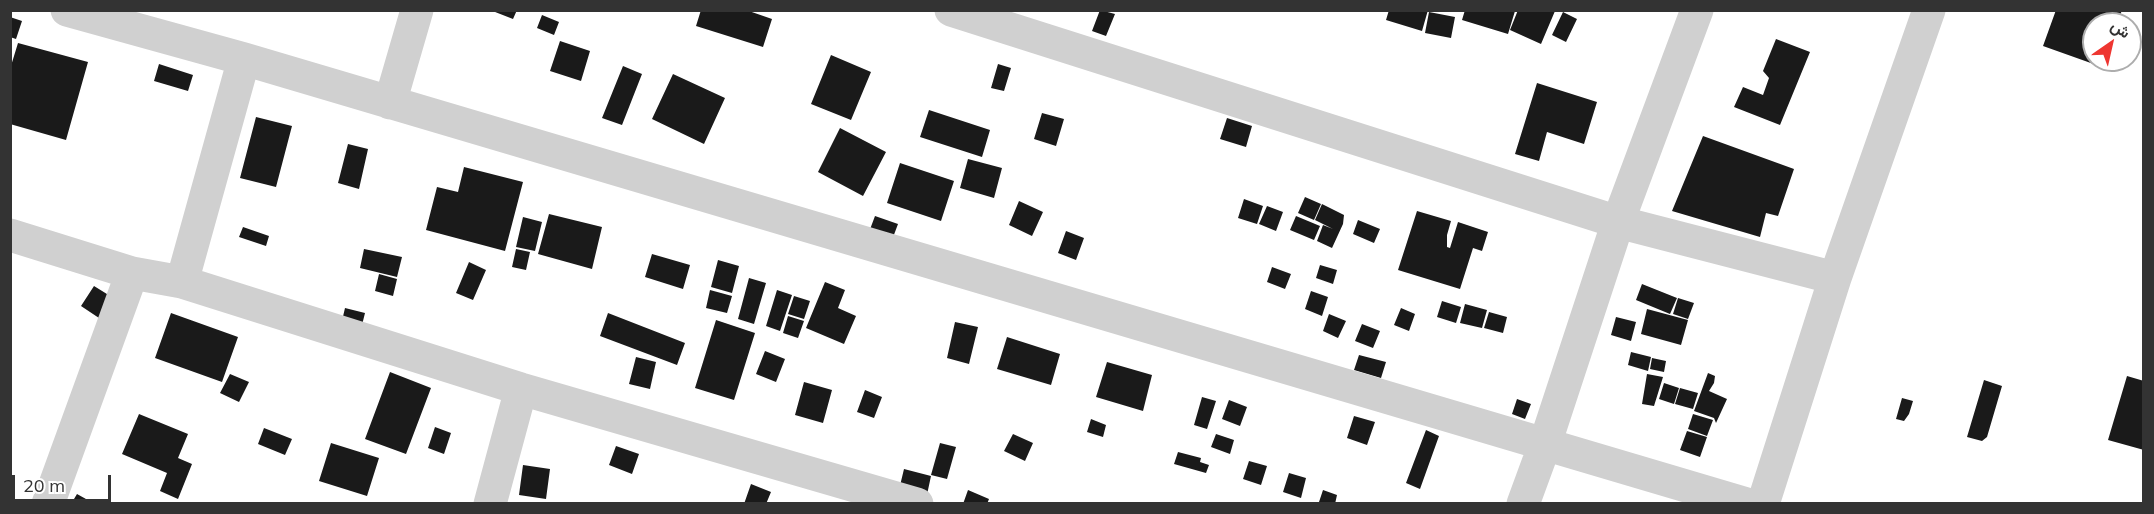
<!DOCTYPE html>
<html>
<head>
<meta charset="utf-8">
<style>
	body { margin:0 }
	#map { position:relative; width:2154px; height:514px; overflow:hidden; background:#fff; font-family:Mulish,Vazirmatn,sans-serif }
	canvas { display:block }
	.frame { position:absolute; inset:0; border:12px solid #333; pointer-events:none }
	.north { position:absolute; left:2082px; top:12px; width:60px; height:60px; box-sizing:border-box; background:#fff; border:2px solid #adadad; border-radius:50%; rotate:34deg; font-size:16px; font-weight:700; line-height:24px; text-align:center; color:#333 }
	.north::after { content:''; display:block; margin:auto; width:21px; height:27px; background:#ee3631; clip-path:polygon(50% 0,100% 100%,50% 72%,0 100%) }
	.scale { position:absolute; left:12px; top:475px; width:99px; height:27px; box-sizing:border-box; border:3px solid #333; border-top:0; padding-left:8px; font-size:18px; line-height:21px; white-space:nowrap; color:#333; -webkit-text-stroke:4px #fff; paint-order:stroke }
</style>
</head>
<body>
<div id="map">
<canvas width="2154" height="514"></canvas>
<div class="frame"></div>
<div class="north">ش</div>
<div class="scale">20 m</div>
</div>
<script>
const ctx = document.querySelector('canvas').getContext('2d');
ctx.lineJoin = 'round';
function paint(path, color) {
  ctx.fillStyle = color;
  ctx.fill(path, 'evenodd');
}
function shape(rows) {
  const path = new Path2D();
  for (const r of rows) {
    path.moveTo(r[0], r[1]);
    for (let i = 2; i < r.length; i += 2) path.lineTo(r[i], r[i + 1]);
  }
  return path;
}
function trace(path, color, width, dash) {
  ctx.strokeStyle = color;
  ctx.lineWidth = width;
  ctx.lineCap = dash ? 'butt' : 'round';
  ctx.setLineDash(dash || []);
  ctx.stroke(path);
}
paint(shape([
	[490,10,517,10,513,19],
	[701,10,746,10,772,19,763,47,696,26],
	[1100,10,1115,14,1106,36,1092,31],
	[1389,10,1428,10,1422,31,1386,20],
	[1465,10,1513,10,1515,11,1508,34,1462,20],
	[1518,10,1555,11,1541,44,1510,30],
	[2056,10,2122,10,2117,24,2094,24,2094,60,2104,60,2102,67,2043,46],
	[1429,12,1455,17,1451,38,1425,33],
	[1563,12,1577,19,1566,42,1552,35],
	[542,15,559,22,554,35,537,28],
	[10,17,22,21,16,39,10,37],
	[1776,39,1810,52,1780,125,1734,107,1743,87,1763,95,1769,78,1763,71],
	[560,41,590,51,581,81,550,71],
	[18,43,88,62,66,140,10,124,10,69],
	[831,55,871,72,851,120,811,104],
	[159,64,193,75,188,91,154,81],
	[998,64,1011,68,1004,91,991,88],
	[623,66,642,74,622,125,602,118],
	[673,74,725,98,704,144,652,119],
	[1537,83,1597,102,1584,144,1547,132,1539,161,1515,154],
	[929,110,990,130,982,157,920,137],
	[1042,113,1064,119,1056,146,1034,139],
	[256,117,292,126,276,187,240,178],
	[1227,118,1252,126,1246,147,1220,139],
	[840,128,886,152,863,196,818,172],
	[1703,136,1794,169,1778,216,1766,213,1760,237,1672,211],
	[348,144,368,149,359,189,338,183],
	[968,159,1002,168,994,198,960,188],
	[900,163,954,181,941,221,887,203],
	[464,167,523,182,505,251,426,230,437,187,458,192],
	[1305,197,1321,204,1314,220,1298,213],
	[1244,199,1263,206,1257,224,1238,218],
	[1019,201,1043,212,1032,236,1009,225],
	[1322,204,1344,215,1343,224,1332,248,1317,241,1323,225,1333,229,1315,220],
	[1267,206,1283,212,1276,231,1259,224],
	[1417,211,1451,221,1447,235,1447,247,1450,248,1458,222,1488,232,1482,251,1473,248,1460,289,1398,270],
	[549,214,602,227,592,269,538,254],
	[875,216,898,224,892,240,869,232],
	[1296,216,1320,226,1314,240,1290,230],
	[523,217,542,222,535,251,516,247],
	[1358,220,1380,229,1374,243,1353,234],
	[243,227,269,236,266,246,239,237],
	[1066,231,1084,238,1076,260,1058,253],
	[364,249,402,257,397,277,360,268],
	[516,249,530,252,526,270,512,267],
	[652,254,690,265,683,289,645,277],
	[718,260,739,266,732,293,711,287],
	[469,262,486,270,473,300,456,293],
	[1320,265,1337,270,1333,284,1316,278],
	[1272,267,1291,274,1285,289,1267,282],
	[379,274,397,279,393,296,375,291],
	[749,278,766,283,754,324,738,319],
	[825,282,845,290,838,308,856,316,844,344,806,328],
	[1642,284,1677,298,1670,314,1636,300],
	[94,286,115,299,102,320,81,306],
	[710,290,732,296,727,313,706,308],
	[777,290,792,295,780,331,766,326],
	[1311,291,1328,297,1322,316,1305,309],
	[794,296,810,301,804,319,788,314],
	[1678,298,1694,303,1688,319,1673,314],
	[1442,301,1461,307,1456,323,1437,317],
	[1465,304,1487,310,1482,328,1460,323],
	[345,308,365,313,361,329,341,325],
	[1401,308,1415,314,1409,331,1394,325],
	[1647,309,1688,320,1681,345,1641,334],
	[1489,312,1507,317,1503,333,1484,328],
	[171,313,238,337,222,382,155,358],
	[608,313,685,343,677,365,600,336],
	[1329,314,1346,321,1338,338,1323,331],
	[788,316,804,321,798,338,783,333],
	[1616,317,1636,322,1631,341,1611,335],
	[716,320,755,333,734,400,695,388],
	[955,322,978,327,969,364,947,358],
	[1362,324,1380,331,1373,348,1355,341],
	[1007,337,1060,354,1051,385,997,369],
	[765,351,785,359,776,382,756,374],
	[1631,352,1651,357,1648,371,1628,365],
	[1359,355,1386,362,1381,378,1354,370],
	[636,357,656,362,650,389,629,384],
	[1652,358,1666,361,1664,372,1650,369],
	[1107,362,1152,375,1143,411,1096,397],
	[390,372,431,388,406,454,365,439],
	[1708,373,1715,376,1714,383,1709,391,1727,399,1716,423,1714,418,1694,411],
	[230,374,249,382,239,402,220,393],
	[1647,374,1663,377,1654,406,1642,404],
	[2127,376,2144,381,2144,450,2108,440],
	[1984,380,2002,386,1987,437,1982,441,1967,437],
	[804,382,832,390,823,423,795,415],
	[1664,383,1679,388,1674,404,1659,399],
	[1680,388,1698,393,1693,409,1675,404],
	[865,390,882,397,874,418,857,412],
	[1202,397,1216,401,1207,429,1194,425],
	[1902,398,1913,401,1909,414,1904,421,1896,419],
	[1517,399,1531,404,1525,419,1512,414],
	[1229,400,1247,407,1240,426,1222,419],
	[139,414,188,434,178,458,192,464,178,499,160,491,167,473,122,454],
	[1693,414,1713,420,1707,436,1688,429],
	[1354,416,1375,422,1367,445,1347,438],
	[1091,419,1106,425,1103,437,1087,432],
	[435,427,451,433,444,454,428,448],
	[264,428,292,439,285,455,258,444],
	[1426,430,1439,436,1420,489,1406,483],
	[1687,431,1707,437,1700,457,1680,450],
	[1013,434,1033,443,1025,461,1004,451],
	[1216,434,1234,440,1230,454,1211,447],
	[331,443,379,458,367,496,319,481],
	[940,443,956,447,947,479,931,475],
	[616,446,639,454,632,474,609,465],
	[1178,452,1201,458,1200,462,1209,465,1206,473,1174,464],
	[1249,461,1267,466,1261,485,1243,479],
	[523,465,550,469,546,499,519,495],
	[904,469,931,476,925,504,897,498],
	[1289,473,1306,478,1301,498,1283,492],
	[751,484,771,492,766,504,744,504],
	[968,490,989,499,987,504,963,504],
	[1323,490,1337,495,1335,504,1319,502],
	[77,494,95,504,71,504]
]), '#1a1a1a');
trace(shape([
	[67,10,244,59,1747,504],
	[951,10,1618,222,1835,278],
	[390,103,417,10],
	[10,235,132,273,182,282,521,389,917,504],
	[182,282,244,59],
	[48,504,132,273],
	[490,504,521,389],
	[1523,504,1545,444,1618,222,1697,10],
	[1763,504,1835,278,1929,10]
]), '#d0d0d0', 33);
</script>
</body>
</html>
